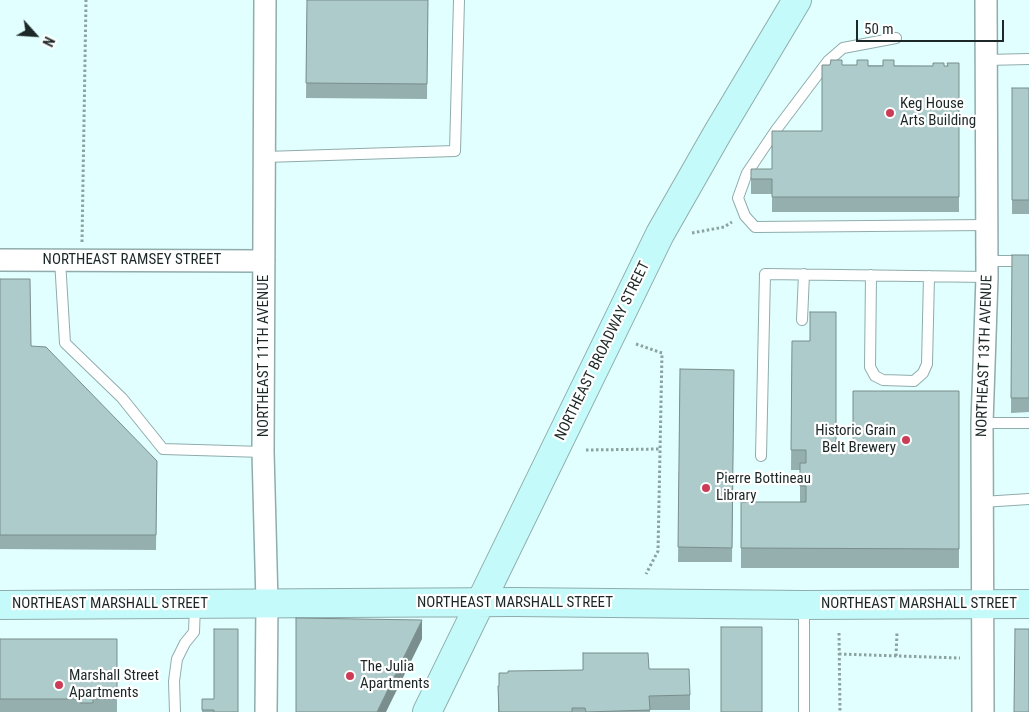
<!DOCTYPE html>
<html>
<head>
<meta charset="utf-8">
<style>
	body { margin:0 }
	#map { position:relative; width:1029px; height:712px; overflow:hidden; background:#e1fffe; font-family:"Roboto Condensed",sans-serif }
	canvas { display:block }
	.north { position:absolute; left:10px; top:10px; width:50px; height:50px; -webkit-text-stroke:4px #fff; paint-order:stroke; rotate:116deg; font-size:14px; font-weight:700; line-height:20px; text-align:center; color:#1c2827 }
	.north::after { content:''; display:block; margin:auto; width:18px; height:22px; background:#1c2827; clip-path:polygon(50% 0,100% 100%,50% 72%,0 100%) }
	.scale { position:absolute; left:856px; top:20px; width:148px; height:22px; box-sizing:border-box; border:2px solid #1c2827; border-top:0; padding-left:6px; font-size:15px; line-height:18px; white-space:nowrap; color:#1c2827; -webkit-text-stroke:4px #fff; paint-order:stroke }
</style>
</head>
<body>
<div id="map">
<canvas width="1029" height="712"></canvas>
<div class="north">N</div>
<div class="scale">50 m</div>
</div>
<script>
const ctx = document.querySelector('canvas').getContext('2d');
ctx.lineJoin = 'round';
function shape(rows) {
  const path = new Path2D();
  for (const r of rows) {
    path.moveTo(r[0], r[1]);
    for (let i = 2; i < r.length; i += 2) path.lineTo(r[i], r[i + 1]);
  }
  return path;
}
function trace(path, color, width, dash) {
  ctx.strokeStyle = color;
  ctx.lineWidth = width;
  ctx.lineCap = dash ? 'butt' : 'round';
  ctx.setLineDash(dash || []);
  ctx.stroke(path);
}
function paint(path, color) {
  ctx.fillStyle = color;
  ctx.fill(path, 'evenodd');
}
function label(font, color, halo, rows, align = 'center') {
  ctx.font = font + ' "Roboto Condensed",sans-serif';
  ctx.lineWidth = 4.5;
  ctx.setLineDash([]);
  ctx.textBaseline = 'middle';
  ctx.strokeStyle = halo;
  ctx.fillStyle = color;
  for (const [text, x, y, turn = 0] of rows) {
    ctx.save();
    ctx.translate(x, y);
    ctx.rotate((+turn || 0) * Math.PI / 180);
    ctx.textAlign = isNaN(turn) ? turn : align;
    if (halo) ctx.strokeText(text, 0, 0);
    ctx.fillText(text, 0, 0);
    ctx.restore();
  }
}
const lane = shape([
	[896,38,843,48,828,61,776,130,747,173,738,198,745,216,755,227,987,225],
	[986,60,1029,59],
	[265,157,455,151,459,0],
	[60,260,65,343,122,398,163,449,263,452],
	[987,261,1029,261],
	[871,275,870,367,875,376,883,380,914,381,923,373,927,364,929,276],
	[802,320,804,274],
	[982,423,1029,423],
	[761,456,765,274,987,277],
	[982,502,1029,499],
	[175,712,174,681,177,659,185,643,194,632,195,605],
	[804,712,804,606]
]);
const street = shape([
	[265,0,263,452,267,603,266,712],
	[0,260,264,261],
	[983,712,982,423,987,277,986,0]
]);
const secondary = shape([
	[0,605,514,602,804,605,1029,604],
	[427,712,660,234,717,134,797,0]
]);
trace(lane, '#90acac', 12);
trace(street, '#90acac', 24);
trace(secondary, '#90acac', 30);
trace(shape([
	[692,233,724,227,732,222],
	[82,242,86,0],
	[636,344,662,353,658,551,646,574],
	[586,450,660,449],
	[839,633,840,712],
	[839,654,960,658],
	[896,656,897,633]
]), '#8ba2a1', 3, [2.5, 2.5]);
trace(lane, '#fff', 10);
trace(street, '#fff', 21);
trace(secondary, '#c4fafa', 28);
paint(shape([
	[307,0,428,0,427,99,306,98],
	[959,63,959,212,772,212,772,194,751,194,751,169,772,169,822,131,842,65,947,66],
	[1012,88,1029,88,1029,214,1012,214],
	[1012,255,1029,255,1029,412,1011,413],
	[0,279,31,346,157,461,156,550,0,549],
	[792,341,836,451,853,451,959,391,959,568,741,568,741,502,800,502,800,470,791,470],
	[680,369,734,370,732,562,678,562],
	[0,639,117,639,117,712,0,712],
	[649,669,690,695,690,710,650,710,650,712,498,712,498,686,583,670],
	[202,699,238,712,202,712]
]), '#95afae');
paint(shape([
	[422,620,422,639,386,712,377,712]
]), '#798e8d');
const building = shape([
	[307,0,428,0,427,84,306,83,307,0],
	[831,60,842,60,842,65,857,65,857,60,868,60,868,66,883,66,883,60,894,60,894,66,933,66,933,63,944,63,944,66,948,66,947,63,959,63,959,197,772,197,772,179,751,179,751,169,772,169,772,131,822,131,822,65,830,65,831,60],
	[1012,88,1029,88,1029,200,1012,200,1012,88],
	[1012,255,1029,255,1029,398,1011,398,1012,255],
	[0,279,30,279,31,346,46,347,157,461,156,535,0,535,0,279],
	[810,312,836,312,836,451,853,451,853,391,959,391,959,549,741,548,741,502,806,502,806,486,800,486,800,463,806,463,806,450,791,450,792,341,810,341,810,312],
	[680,369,734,370,732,548,678,547,680,369],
	[296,618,422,620,377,712,296,712,296,618],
	[721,627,762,627,762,712,721,712,721,627],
	[214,629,238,629,238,712,214,712,214,710,202,710,202,699,214,699,214,629],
	[1015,629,1029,629,1029,712,1014,712,1015,629],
	[0,639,117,639,117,699,93,699,93,703,80,703,80,699,0,699,0,639],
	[583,653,648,653,649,669,689,669,690,695,649,696,650,710,586,712,585,708,572,708,572,712,499,712,498,686,499,686,499,673,508,673,508,671,583,670,583,653]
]);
paint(building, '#adcbca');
trace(building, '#798e8d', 1);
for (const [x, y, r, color] of [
	[890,113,5,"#cc3c56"],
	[906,440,5,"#cc3c56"],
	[706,488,5,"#cc3c56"],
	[350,676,5,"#cc3c56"],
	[59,685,5,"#cc3c56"]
]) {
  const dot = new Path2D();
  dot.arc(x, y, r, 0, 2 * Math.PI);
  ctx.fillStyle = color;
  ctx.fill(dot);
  trace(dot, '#fff', 2);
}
label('15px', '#1c2827', '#fff', [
	["Keg House",900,104],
	["Arts Building",900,121],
	["Historic Grain",896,431,"right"],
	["Belt Brewery",896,448,"right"],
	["Pierre Bottineau",716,479],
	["Library",716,496],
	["The Julia",360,667],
	["Apartments",360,684],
	["Marshall Street",69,676],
	["Apartments",69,693]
], 'left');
label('15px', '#1c2827', '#fff', [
	["NORTHEAST RAMSEY STREET",132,260],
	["NORTHEAST BROADWAY STREET",603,351,-64],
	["NORTHEAST 11TH AVENUE",264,356,-90],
	["NORTHEAST 13TH AVENUE",985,356,-88],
	["NORTHEAST MARSHALL STREET",515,603],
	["NORTHEAST MARSHALL STREET",110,604],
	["NORTHEAST MARSHALL STREET",919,604]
]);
</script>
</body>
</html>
